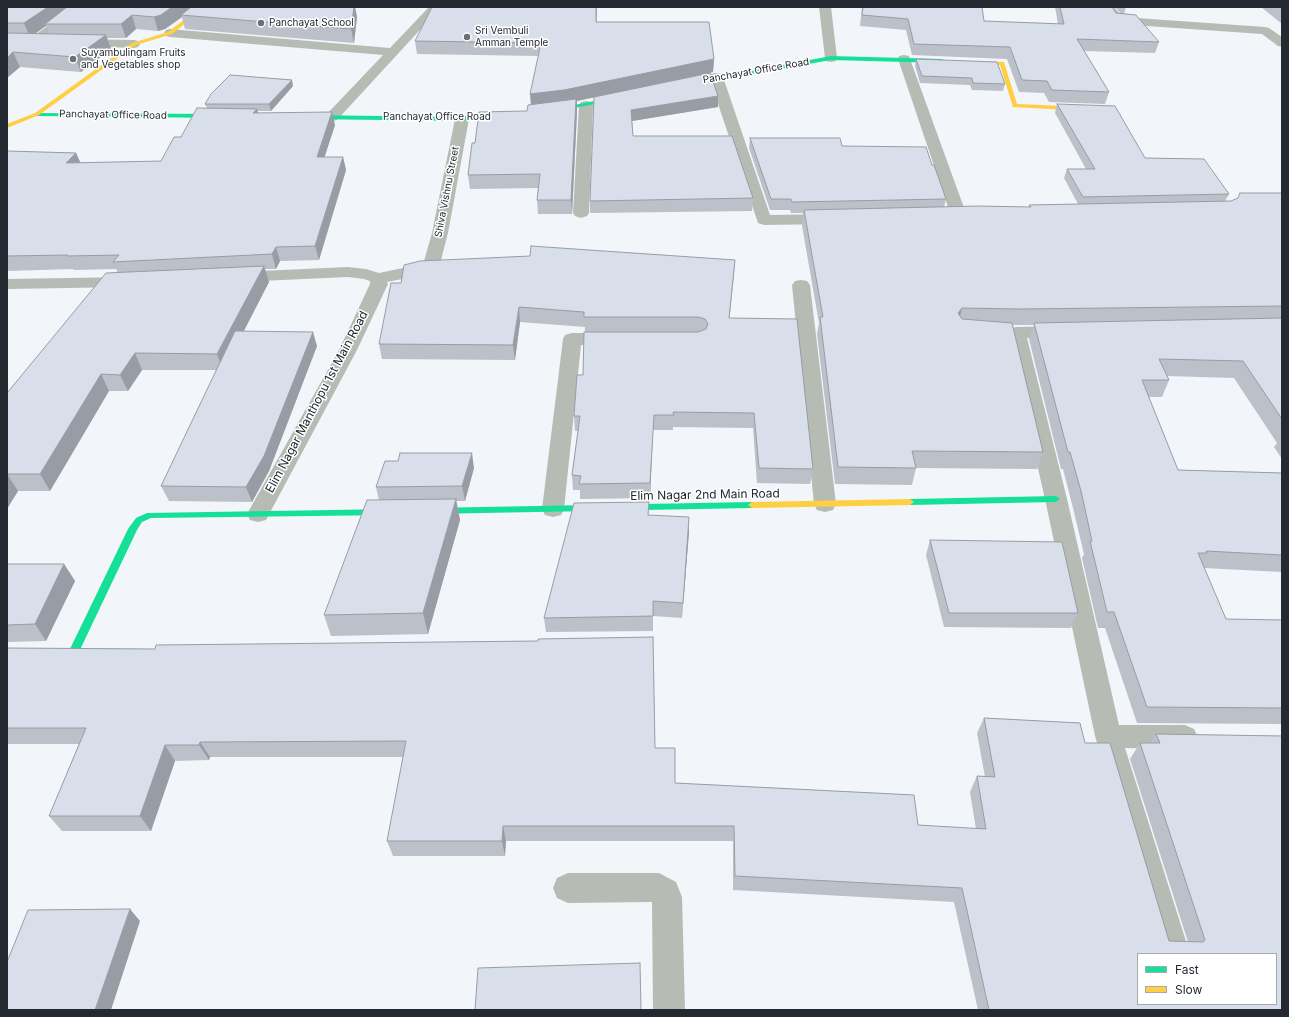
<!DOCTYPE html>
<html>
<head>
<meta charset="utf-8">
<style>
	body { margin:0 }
	#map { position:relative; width:1289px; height:1017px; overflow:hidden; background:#f2f5fa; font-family:Inter,sans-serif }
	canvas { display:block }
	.frame { position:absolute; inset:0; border:8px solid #242932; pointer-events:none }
	.legend { position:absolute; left:1137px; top:953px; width:140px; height:52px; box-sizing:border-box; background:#fff; border:1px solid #a7a9ad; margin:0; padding:5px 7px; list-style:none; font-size:12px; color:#242932 }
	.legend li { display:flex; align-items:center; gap:8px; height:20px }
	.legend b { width:20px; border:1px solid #a7a9ad }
</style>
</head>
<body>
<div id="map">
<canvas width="1289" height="1017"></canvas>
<div class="frame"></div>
<ul class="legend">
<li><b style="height:5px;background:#16e098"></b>Fast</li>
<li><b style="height:5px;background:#ffcf43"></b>Slow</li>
</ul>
</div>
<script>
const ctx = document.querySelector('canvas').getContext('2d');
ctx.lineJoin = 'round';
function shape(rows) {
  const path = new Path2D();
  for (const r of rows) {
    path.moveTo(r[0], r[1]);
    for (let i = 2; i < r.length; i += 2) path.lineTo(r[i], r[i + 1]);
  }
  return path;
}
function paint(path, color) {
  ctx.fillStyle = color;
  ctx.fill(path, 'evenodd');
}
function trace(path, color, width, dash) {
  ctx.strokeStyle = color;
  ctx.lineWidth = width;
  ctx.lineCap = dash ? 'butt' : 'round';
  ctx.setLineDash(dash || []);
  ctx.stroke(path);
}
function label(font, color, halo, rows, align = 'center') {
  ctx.font = font + ' Inter,sans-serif';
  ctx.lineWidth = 3;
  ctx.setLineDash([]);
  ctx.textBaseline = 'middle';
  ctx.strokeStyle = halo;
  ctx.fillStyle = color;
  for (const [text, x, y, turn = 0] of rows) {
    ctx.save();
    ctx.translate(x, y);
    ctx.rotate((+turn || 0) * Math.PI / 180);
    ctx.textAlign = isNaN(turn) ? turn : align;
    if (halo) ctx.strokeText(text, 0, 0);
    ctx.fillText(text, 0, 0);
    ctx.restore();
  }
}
paint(shape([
	[75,7,89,7,37,45,29,45,27,42,29,39,75,7],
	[429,7,441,7,337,120,332,121,327,120,325,117,327,114,383,55,170,37,166,36,164,33,166,30,170,29,390,48,429,7],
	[819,7,831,7,837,58,836,61,831,62,826,61,825,58,819,7],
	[1102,7,1114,7,1122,17,1265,27,1269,28,1282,37,1282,47,1278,46,1262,34,1118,24,1114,23,1102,7],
	[80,39,134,40,138,41,140,44,138,47,134,48,76,46,74,43,76,40,80,39],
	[904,55,909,56,910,59,967,216,965,219,959,221,953,219,951,216,898,59,899,56,904,55],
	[716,73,721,74,723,77,770,215,833,214,839,216,841,219,839,222,833,224,764,225,758,223,709,77,711,74,716,73],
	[586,101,591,102,593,105,589,213,587,216,581,218,575,216,573,213,579,105,581,102,586,101],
	[462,115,467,116,469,119,448,233,440,264,438,268,412,277,387,282,388,284,357,350,266,520,258,522,250,520,247,514,339,350,370,284,370,281,364,279,348,277,238,282,232,281,229,277,232,273,238,272,348,267,366,269,379,273,403,268,424,261,432,233,455,119,457,116,462,115],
	[128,277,134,278,137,282,134,286,128,287,7,289,7,279,128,277],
	[801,280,807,281,810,285,836,504,833,510,825,512,817,510,814,504,792,285,795,281,801,280],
	[1062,326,1068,328,1071,332,1068,336,1062,338,1027,338,1067,499,1119,725,1185,725,1194,729,1198,737,1194,745,1185,749,1125,748,1190,954,1158,954,1095,736,1045,499,1007,333,1009,329,1016,327,1062,326],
	[572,333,614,333,621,335,623,339,621,343,614,345,581,345,564,509,561,515,553,517,545,515,542,509,563,339,565,335,572,333],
	[568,873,659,873,676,882,682,897,685,1010,653,1010,652,902,568,903,557,898,553,888,557,878,568,873]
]), '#b6bcb3');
paint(shape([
	[831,56,942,59,945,61,942,63,831,60,683,86,680,84,831,56],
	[624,95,626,96,626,98,548,113,545,111,624,95],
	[35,113,224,114,227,116,224,118,37,116,34,114,35,113],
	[507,114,510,116,509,117,462,121,304,119,301,117,304,115,462,117,507,114],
	[1056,496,1060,499,1056,502,910,505,906,502,910,499,1056,496],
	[752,502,756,505,752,508,429,514,424,511,429,508,752,502],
	[393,509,398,512,393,515,151,518,142,522,137,530,78,654,74,655,70,654,69,651,128,529,136,518,147,513,393,509]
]), '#16e098');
paint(shape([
	[201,7,206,7,172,34,136,45,39,115,7,128,7,124,35,113,132,43,168,32,201,7],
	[940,60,1004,62,1017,104,1086,107,1089,109,1086,111,1013,107,1000,65,942,63,939,61,940,60],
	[910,499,914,502,910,505,752,508,748,505,752,502,910,499]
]), '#ffcf43');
paint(shape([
	[7,7,355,7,357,17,354,43,185,29,182,17,165,29,158,31,136,29,126,38,107,38,111,49,81,72,20,67,7,78],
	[46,26,49,34,35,34,44,27],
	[862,7,982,7,984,21,1058,24,1055,7,1112,7,1116,13,1121,14,1115,7,1126,7,1124,14,1159,42,1155,53,1084,51,1109,92,1105,104,1049,102,1044,93,1019,92,1007,59,912,55,906,30,860,26],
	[1261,7,1282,7,1282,24],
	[597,22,714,59,713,72,710,73,718,107,632,121,633,136,753,198,752,211,590,213,590,201,594,97,577,101,577,112,572,214,538,214,537,200,538,188,470,189,468,175,475,143,527,111,531,105,538,56,417,54,415,41],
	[916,59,1005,84,1003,91,972,90,970,85,920,83,915,66],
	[293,86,271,111,257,111,258,113,335,125,324,157,343,157,346,170,319,260,280,261,276,269,265,269,269,282,244,331,317,346,269,471,252,502,169,501,161,486,217,370,142,370,128,391,109,391,50,491,18,491,7,509,7,393,118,273,116,269,74,270,73,269,7,271,7,151,76,153,80,163,161,161,207,108,205,104],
	[1057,104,1145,158,1229,194,1225,201,1231,201,1238,198,1240,193,1282,193,1282,459,1274,447,1277,443,1234,378,1167,376,1169,380,1162,397,1149,397,1178,470,1282,473,1282,572,1204,568,1226,619,1282,620,1282,724,1137,723,1105,628,1098,628,1082,558,1084,554,1073,508,1063,469,1061,469,1029,339,1034,325,1013,325,1043,452,1037,469,916,468,912,485,835,484,817,334,819,323,802,226,803,213,791,213,790,210,770,210,749,148,750,138,842,146,932,165,946,199,944,207,1029,207,1029,205,1078,204,1064,178,1067,169,1086,169,1055,113],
	[735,260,729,318,813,469,810,484,757,483,753,428,673,427,673,430,653,430,650,498,580,499,580,490,573,490,572,475,578,431,575,431,574,416,583,375,585,327,520,322,515,360,382,359,379,344,401,283],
	[474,468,465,501,456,501,460,520,428,634,331,636,324,615,379,500,376,487],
	[649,515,689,532,682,618,653,616,653,631,546,632,544,618],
	[930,540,1078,613,1071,628,944,627,926,555],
	[7,564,64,564,75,581,46,641,7,642],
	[653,637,655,748,675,748,675,783,914,795,918,825,976,829,970,792,977,776,985,777,977,733,984,718,1080,723,1085,743,1110,743,1169,941,1188,942,1130,759,1140,743,1150,743,1156,734,1282,736,1282,1010,978,1010,954,902,733,890,733,841,506,841,505,856,393,856,387,841,403,757,210,757,209,760,175,761,151,831,62,831,49,816,79,744,7,744,7,648,155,649,156,645,538,641,538,639],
	[1138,954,1276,954,1276,1004,1138,1004]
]), '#bbc0c9');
paint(shape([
	[48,7,73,7,45,24,46,26,30,37,24,23],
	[172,7,194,7,181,15,182,17,165,29,158,31,154,17],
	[354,7,355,7,357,17,354,43,351,29],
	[596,7,597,7,596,35],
	[132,15,136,29,126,38,121,24],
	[106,35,111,49,81,72,75,57],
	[13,52,20,67,7,78,7,58],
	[714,59,713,72,577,101,577,112,572,214,571,200,531,107,530,94],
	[292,80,293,86,271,111,269,104],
	[718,96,718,107,632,121,631,110],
	[257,109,261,122,253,113],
	[332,112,335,125,320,171,317,157],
	[76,153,82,166,66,163],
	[343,157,346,170,319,260,315,246],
	[276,247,280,261,276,269,272,254],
	[735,260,734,274,728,332,729,318],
	[264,266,269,282,223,371,217,354],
	[519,307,520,322,515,360,513,345],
	[962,308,958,325,958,313],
	[313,332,317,346,269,471,252,502,246,487],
	[135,353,142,370,128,391,120,375],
	[101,374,109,391,50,491,40,474],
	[654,415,653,430,650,498,650,483],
	[472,453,474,468,465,501,462,486],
	[7,474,18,491,7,509],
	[456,499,460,520,428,634,423,613],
	[689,517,689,532,682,618,683,603],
	[64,564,75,581,46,641,35,624],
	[200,742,210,757,209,760,199,745],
	[165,745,175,761,151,831,140,816],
	[503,826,506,841,505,856,502,841],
	[130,909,140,921,111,1010,95,1010]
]), '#989ca4');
const building = shape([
	[7,7,48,7,24,23,7,23,7,7],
	[67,7,172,7,161,15,154,17,132,15,121,24,45,24,67,7],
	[191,7,354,7,351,29,181,15,191,7],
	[432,7,596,7,596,22,709,22,714,59,564,90,530,94,541,43,415,41,432,7],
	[863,7,982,7,984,21,1064,24,1060,7,1112,7,1116,13,1136,15,1159,42,1077,39,1109,92,1052,90,1047,81,1022,80,1010,47,914,44,908,19,862,15,863,7],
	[7,33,106,35,75,57,13,52,7,58,7,33],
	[916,59,997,62,1005,84,973,83,972,78,922,76,916,59],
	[710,73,718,96,631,110,633,136,732,136,753,198,590,201,594,97,710,73],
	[230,75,292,80,269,104,205,104,211,94,230,75],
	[576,99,571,200,537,200,540,174,468,175,472,143,475,143,479,112,527,111,528,105,576,99],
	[1057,104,1115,106,1145,158,1204,159,1229,194,1083,197,1067,169,1095,169,1057,104],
	[197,108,257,109,253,113,332,112,317,157,343,157,315,246,276,247,272,254,113,262,119,255,67,256,68,255,7,256,7,151,76,153,66,163,161,161,174,137,181,137,197,108],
	[750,138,840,138,842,146,926,147,932,165,934,165,946,199,792,202,791,199,771,199,750,138],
	[1240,193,1282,193,1282,306,1021,309,962,308,958,313,962,319,1012,323,1043,452,912,451,916,468,838,467,820,317,823,317,804,210,979,206,1031,207,1029,205,1231,201,1238,198,1240,193],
	[531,246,735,260,729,318,797,319,813,469,759,468,754,413,673,412,674,415,654,415,650,483,579,484,581,476,572,475,580,416,574,416,577,375,583,375,584,332,698,332,706,329,708,324,705,319,698,317,584,317,584,312,519,307,513,345,379,344,391,283,401,283,404,265,420,261,530,256,531,246],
	[264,266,217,354,135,353,120,375,101,374,40,474,7,474,7,393,106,273,264,266],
	[1282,318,1282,419,1243,361,1159,359,1169,380,1142,380,1178,470,1282,473,1282,555,1206,551,1207,553,1198,553,1226,619,1282,620,1282,708,1147,707,1114,612,1107,612,1090,541,1092,541,1081,491,1070,452,1068,452,1034,323,1282,318],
	[235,331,313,332,264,456,246,487,161,486,235,331],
	[400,453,472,453,462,486,376,487,385,461,398,461,400,453],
	[456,499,423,613,324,615,367,500,456,499],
	[649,502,648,515,689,517,683,603,653,601,653,616,544,618,574,503,649,502],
	[930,540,1062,542,1078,613,949,613,930,540],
	[7,564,64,564,35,624,7,625,7,564],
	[653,637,655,748,675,748,675,783,914,795,918,825,986,829,977,776,995,777,984,718,1080,723,1085,743,1110,743,1169,941,1203,942,1205,940,1140,743,1160,743,1156,734,1282,736,1282,1010,989,1010,962,888,735,876,734,826,503,826,502,841,387,841,406,741,200,742,199,745,165,745,140,816,49,816,86,728,7,728,7,648,155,649,156,645,538,641,538,639,653,637],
	[1138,954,1276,954,1276,1004,1138,1004,1138,954],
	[130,909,95,1010,7,1010,7,962,28,910,130,909],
	[640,963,641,1010,475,1010,478,968,640,963]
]);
paint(building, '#d9dfea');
trace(building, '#989ca4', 1);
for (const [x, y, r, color] of [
	[261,23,4,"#6c7078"],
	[467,37,4,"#6c7078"],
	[73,59,4,"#6c7078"]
]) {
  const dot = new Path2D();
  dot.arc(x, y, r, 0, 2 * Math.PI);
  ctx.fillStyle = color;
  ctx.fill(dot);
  trace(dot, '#fff', 1.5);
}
label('10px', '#242932', '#fff', [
	["Panchayat School",269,23],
	["Sri Vembuli",475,31],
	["Amman Temple",475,43],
	["Suyambulingam Fruits",81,53],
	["and Vegetables shop",81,65]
], 'left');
label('10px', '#242932', '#fff', [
	["Panchayat Office Road",756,71,-10],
	["Panchayat Office Road",113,115,1],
	["Panchayat Office Road",437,117],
	["Shiva Vishnu Street",447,192,-79]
]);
label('12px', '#242932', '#fff', [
	["Elim Nagar Manthopu 1st Main Road",317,402,-62],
	["Elim Nagar 2nd Main Road",705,495,-1]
]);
</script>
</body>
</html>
